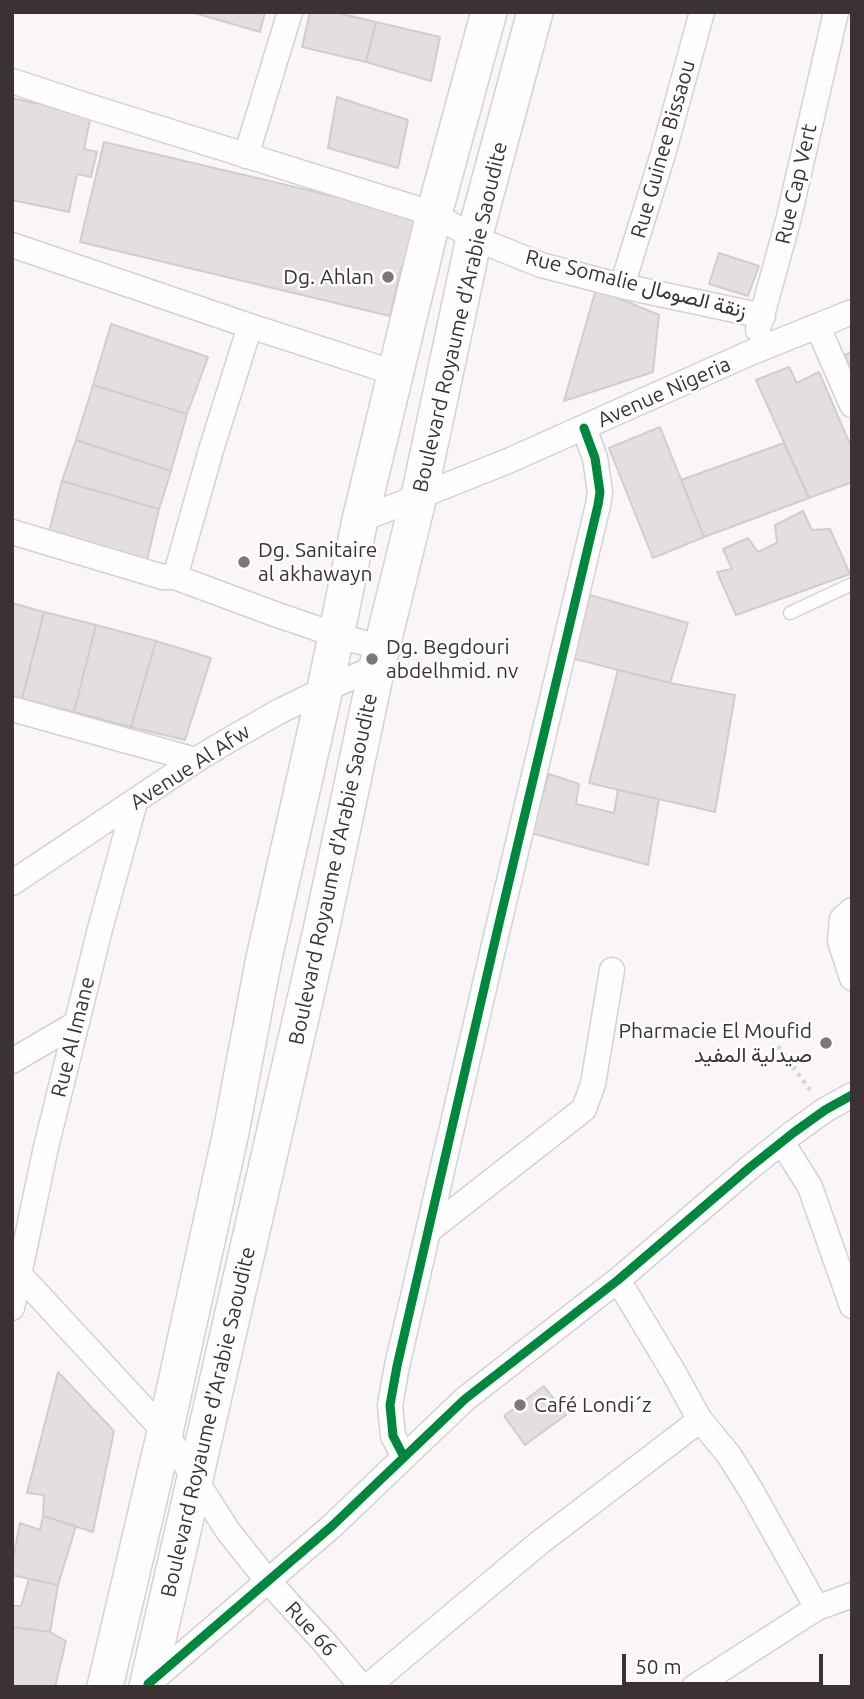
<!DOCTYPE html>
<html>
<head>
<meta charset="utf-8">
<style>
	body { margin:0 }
	#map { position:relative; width:864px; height:1699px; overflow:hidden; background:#faf6f7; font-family:Ubuntu,sans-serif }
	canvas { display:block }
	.frame { position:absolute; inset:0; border:14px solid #3c3234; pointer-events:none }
	.scale { position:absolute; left:622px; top:1654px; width:201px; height:32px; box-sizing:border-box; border:4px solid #3c3234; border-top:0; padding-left:9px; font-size:21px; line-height:24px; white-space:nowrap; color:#3c3234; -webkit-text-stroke:5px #fff; paint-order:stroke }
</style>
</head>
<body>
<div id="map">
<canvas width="864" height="1699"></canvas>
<div class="frame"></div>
<div class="scale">50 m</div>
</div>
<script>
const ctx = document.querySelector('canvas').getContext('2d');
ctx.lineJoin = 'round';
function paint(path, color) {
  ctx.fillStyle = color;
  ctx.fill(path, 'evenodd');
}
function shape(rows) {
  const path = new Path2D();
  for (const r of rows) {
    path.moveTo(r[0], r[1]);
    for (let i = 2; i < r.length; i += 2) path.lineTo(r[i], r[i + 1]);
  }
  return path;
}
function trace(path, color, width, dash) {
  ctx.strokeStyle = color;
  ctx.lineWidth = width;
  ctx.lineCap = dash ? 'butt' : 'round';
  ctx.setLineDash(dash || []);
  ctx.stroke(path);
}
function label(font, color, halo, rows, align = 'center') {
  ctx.font = font + ' Ubuntu,Vazirmatn,sans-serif';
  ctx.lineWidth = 5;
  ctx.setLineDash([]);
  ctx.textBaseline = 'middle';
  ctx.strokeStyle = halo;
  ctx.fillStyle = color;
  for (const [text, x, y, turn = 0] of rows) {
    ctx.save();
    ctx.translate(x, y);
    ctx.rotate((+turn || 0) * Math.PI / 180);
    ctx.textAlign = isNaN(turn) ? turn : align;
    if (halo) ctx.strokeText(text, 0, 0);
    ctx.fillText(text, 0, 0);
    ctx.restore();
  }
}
const building = shape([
	[191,12,265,12,260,32,191,12],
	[310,12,334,12,376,22,366,62,302,47,310,12],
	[376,22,440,37,431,81,366,62,376,22],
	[337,97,408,120,398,168,328,148,337,97],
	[12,98,91,115,84,149,97,152,91,177,77,174,69,212,12,200,12,98],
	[104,142,418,216,405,269,401,268,390,316,80,242,104,142],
	[719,253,759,266,748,296,709,284,719,253],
	[596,289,659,315,653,372,564,401,596,289],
	[111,324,208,357,187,414,93,385,111,324],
	[852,351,852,376,845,355,852,351],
	[789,367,797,383,819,372,852,449,852,482,809,498,756,380,789,367],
	[93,385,187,414,171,471,76,440,93,385],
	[660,427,704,537,653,558,609,448,660,427],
	[76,440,171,471,159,509,62,481,76,440],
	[784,443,809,498,704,537,681,480,784,443],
	[62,481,159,509,147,560,49,532,62,481],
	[803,511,812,530,830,529,850,574,736,615,717,572,732,569,723,549,748,538,758,552,777,543,775,525,803,511],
	[590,595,688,623,670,683,571,658,590,595],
	[12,603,44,612,22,699,12,696,12,603],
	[44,612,96,625,74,712,22,699,44,612],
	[96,625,156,641,131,727,74,712,96,625],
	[156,641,211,658,185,740,131,727,156,641],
	[618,670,670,683,735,695,715,812,589,783,618,670],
	[549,774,579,784,576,804,614,813,618,790,659,799,648,865,531,833,549,774],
	[58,1372,114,1431,93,1532,43,1516,44,1495,27,1493,58,1372],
	[544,1386,566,1415,525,1445,504,1416,544,1386],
	[43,1516,76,1526,58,1585,12,1575,12,1564,20,1523,40,1530,43,1516],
	[29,1579,58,1585,50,1632,12,1627,12,1606,21,1606,29,1579],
	[12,1627,50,1632,66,1641,55,1687,12,1687,12,1627]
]);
paint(building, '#e4dee0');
trace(building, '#d2cccf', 2);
const service = shape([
	[790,613,852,584]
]);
const minor = shape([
	[12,81,88,106,434,214,474,238,541,265,622,286,763,316],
	[246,156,290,12],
	[12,245,250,326,395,373],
	[622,286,663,154,702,12],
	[818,327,852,405],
	[758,330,788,221,836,12],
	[360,520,508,461,750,353,852,312],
	[12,532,163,577,175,577,272,613,336,635,382,648],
	[175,577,211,450,250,326],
	[12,709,196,760],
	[12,883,196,760,229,740,280,711,325,689,377,667],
	[852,910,842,919,840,941,852,978],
	[12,1061,77,1023],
	[782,1142,810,1187,852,1306],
	[428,1231,584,1109,593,1084,612,970],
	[12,1261,19,1274,165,1432,228,1531,267,1580,324,1642,362,1687],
	[618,1280,674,1373,700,1420,729,1455,752,1492,817,1608],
	[12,1308,46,1147,100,929,135,802],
	[404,1457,393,1436,390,1405,397,1366,497,932,598,505,600,492,595,458,584,428],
	[148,1684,332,1526,465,1399,618,1280,749,1168,793,1133,825,1110,852,1095],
	[367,1687,539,1543,700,1420],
	[694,1687,817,1608,852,1595]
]);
const secondary = shape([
	[105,1687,165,1432,231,1132,264,958,325,689,360,520,434,214,489,12],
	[147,1687,322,926,377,667,419,496,474,238,535,12]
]);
trace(service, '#d7d0d1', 15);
trace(minor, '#d7d0d1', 27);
trace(secondary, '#d7d0d1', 38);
trace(shape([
	[778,1046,810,1090]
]), '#d9d6d7', 4.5, [3.5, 5]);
trace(service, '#fefefe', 12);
trace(minor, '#fefefe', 24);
trace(secondary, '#fefefe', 35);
trace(shape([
	[404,1457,393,1436,390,1405,397,1366,497,932,598,505,600,492,595,458,584,428],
	[148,1684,332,1526,465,1399,618,1280,749,1168,793,1133,825,1110,852,1095]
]), '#00873e', 9);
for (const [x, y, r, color] of [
	[388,277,7,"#7e7778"],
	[244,562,7,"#7e7778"],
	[372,659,7,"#7e7778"],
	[826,1043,7,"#7e7778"],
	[520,1405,7,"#7e7778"]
]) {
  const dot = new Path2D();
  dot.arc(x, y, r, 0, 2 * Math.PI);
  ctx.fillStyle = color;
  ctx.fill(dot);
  trace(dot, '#fff', 2.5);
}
label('21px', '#3c3234', '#fff', [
	["Rue Guinee Bissaou",663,149,-74],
	["Rue Cap Vert",796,184,-77],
	["Rue Somalie زنقة الصومال",636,284,14],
	["Boulevard Royaume d'Arabie Saoudite",460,317,-77],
	["Avenue Nigeria",664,392,-24],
	["Avenue Al Afw",190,767,-33],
	["Boulevard Royaume d'Arabie Saoudite",333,869,-78],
	["Rue Al Imane",73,1037,-76],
	["Boulevard Royaume d'Arabie Saoudite",208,1422,-77],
	["Rue 66",311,1629,48]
]);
label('21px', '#3c3234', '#fff', [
	["Dg. Ahlan",374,277,"right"],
	["Dg. Sanitaire",258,550],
	["al akhawayn",258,574],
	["Dg. Begdouri",386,647],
	["abdelhmid. nv",386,671],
	["Pharmacie El Moufid",812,1031,"right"],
	["صيدلية المفيد",812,1055,"right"],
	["Café Londi´z",534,1405]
], 'left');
</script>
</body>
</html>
